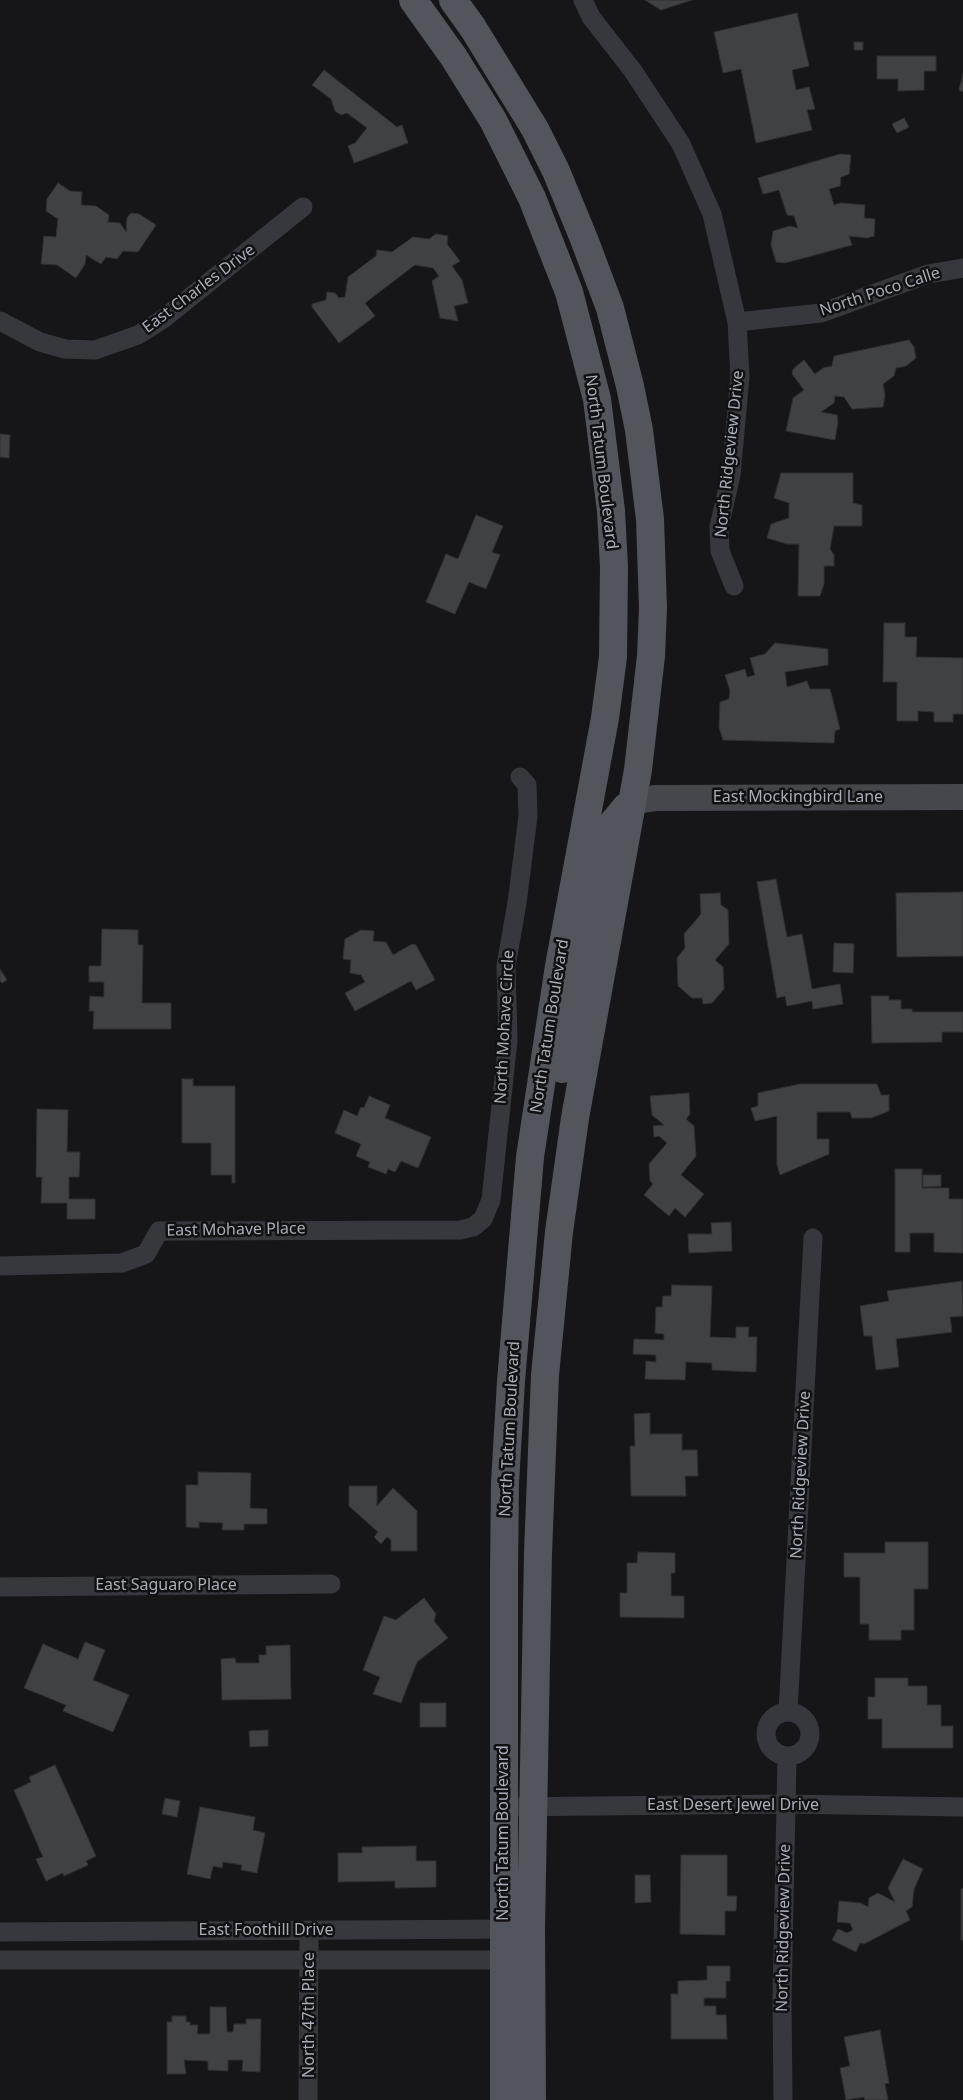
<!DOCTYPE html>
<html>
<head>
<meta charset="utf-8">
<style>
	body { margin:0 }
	canvas { display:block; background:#161618 }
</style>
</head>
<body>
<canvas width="963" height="2100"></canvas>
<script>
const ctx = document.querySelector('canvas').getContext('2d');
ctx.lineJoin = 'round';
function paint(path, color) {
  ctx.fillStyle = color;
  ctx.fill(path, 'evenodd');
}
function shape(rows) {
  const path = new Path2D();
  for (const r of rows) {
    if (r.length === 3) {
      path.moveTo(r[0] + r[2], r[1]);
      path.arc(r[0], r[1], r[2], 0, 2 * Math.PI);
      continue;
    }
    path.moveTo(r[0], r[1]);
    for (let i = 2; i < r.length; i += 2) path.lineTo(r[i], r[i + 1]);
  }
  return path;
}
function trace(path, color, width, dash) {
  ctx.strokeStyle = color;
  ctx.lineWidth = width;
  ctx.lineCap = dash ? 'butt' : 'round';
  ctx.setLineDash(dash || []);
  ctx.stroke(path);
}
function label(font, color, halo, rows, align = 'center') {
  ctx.font = font + ' "Noto Sans",sans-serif';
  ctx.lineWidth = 5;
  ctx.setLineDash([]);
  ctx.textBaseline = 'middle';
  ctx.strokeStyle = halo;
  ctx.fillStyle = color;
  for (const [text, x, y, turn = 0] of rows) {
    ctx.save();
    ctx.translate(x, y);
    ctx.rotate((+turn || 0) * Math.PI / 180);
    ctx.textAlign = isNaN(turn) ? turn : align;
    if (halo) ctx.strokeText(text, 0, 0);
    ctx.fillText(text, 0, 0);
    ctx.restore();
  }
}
const building = shape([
	[645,0,692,0,661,10,645,0],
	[797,13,809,66,792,70,796,90,809,87,815,109,807,110,812,130,756,143,741,69,723,73,714,32,797,13],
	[854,42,863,42,863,50,854,50,854,42],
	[877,56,936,56,936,71,924,71,924,90,898,91,898,79,877,79,877,56],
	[324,70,397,127,402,125,408,143,354,163,348,146,355,143,367,128,347,113,341,115,335,111,331,99,312,85,324,70],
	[963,74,963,92,959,90,963,74],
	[904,118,909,127,897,133,892,124,904,118],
	[840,154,851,155,849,174,841,177,840,186,829,189,834,205,841,203,865,205,864,218,875,219,874,236,867,238,849,236,852,245,785,263,776,262,771,245,773,231,790,226,798,228,794,216,787,215,779,190,763,194,758,178,840,154],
	[58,183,70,191,82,192,81,205,96,206,109,215,108,222,120,223,126,232,127,218,131,213,139,214,156,225,138,252,123,251,117,259,106,257,101,264,86,255,85,264,76,278,57,265,41,264,44,236,56,237,58,219,46,211,47,199,58,183],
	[436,234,448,236,447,244,460,261,452,266,462,280,468,303,454,306,458,321,440,318,432,281,439,276,433,268,415,265,365,303,375,316,339,343,312,307,312,304,326,300,327,292,335,293,339,298,345,297,348,277,376,256,377,250,392,252,413,237,429,239,436,234],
	[909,340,914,347,916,358,906,366,896,368,894,376,883,384,885,395,883,407,852,409,844,397,835,396,834,403,821,412,837,415,838,422,835,440,786,431,793,398,804,390,792,374,793,369,804,360,815,374,823,368,832,366,834,356,909,340],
	[0,434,10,435,9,458,0,457,0,434],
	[781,473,853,473,853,503,862,505,862,526,834,526,830,549,834,555,834,566,824,566,824,584,820,596,798,596,799,544,787,544,767,538,771,524,789,518,789,503,774,498,781,473],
	[476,515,503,526,492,552,500,555,486,589,469,582,455,614,426,602,446,554,458,559,476,515],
	[884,623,905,623,905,637,917,637,916,657,963,658,963,714,953,714,953,722,934,722,934,712,918,711,918,721,897,721,897,682,883,682,884,623],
	[775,643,828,649,828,665,785,672,787,687,807,681,810,689,830,689,840,729,835,731,834,743,723,740,719,727,720,702,729,699,730,691,725,675,745,669,747,677,755,675,750,658,765,654,775,643],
	[776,879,787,937,802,934,812,989,840,984,843,1004,813,1009,812,1001,787,1006,785,996,777,998,757,882,776,879],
	[963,892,963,956,897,957,896,893,963,892],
	[720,893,721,905,728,910,729,944,715,960,723,967,724,989,712,1003,703,1004,702,998,692,998,678,986,677,958,685,948,684,934,701,914,700,894,720,893],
	[102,929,138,930,138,945,143,945,142,1003,171,1003,171,1029,93,1029,94,1011,89,1011,90,996,104,997,104,982,89,982,89,966,101,966,102,929],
	[361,930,374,931,373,941,386,942,393,955,412,944,416,945,435,980,416,990,411,981,355,1011,345,993,365,982,361,975,350,973,351,960,343,959,345,939,361,930],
	[834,943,854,944,853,973,833,972,834,943],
	[0,969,7,980,2,983,0,981,0,969],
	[871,996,889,996,889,1000,901,1000,901,1009,912,1009,912,1012,963,1012,963,1032,942,1032,942,1042,872,1043,871,996],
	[182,1079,193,1079,193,1086,235,1086,235,1183,232,1183,232,1175,211,1175,211,1143,182,1143,182,1079],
	[800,1084,877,1084,881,1095,889,1095,889,1111,871,1118,852,1118,850,1112,817,1112,817,1139,829,1139,829,1154,780,1175,777,1165,777,1116,755,1121,751,1108,758,1106,758,1093,800,1084],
	[689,1093,690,1114,686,1119,694,1126,696,1156,681,1175,704,1194,685,1217,675,1208,669,1216,644,1195,653,1184,650,1181,649,1164,667,1143,659,1136,654,1137,653,1126,664,1125,652,1115,650,1096,689,1093],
	[369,1096,390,1105,385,1118,431,1137,418,1168,401,1161,395,1172,388,1169,386,1174,368,1167,370,1162,356,1156,361,1144,335,1133,344,1110,357,1116,361,1107,364,1108,369,1096],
	[37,1109,68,1110,67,1152,80,1152,79,1177,69,1177,69,1199,95,1199,95,1219,67,1219,67,1203,41,1203,42,1177,36,1177,37,1109],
	[895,1169,922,1169,922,1188,949,1188,949,1199,963,1199,963,1253,934,1252,934,1233,910,1233,910,1252,895,1252,895,1169],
	[923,1175,941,1175,941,1186,923,1187,923,1175],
	[731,1222,732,1251,689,1253,688,1234,712,1234,711,1223,731,1222],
	[962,1281,963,1316,950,1317,952,1332,896,1339,899,1367,876,1370,872,1336,864,1336,860,1306,889,1301,887,1291,962,1281],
	[672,1285,712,1286,710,1337,736,1338,736,1327,749,1327,748,1337,757,1337,756,1372,712,1370,712,1363,686,1362,685,1380,645,1379,646,1361,656,1362,656,1355,633,1354,634,1339,664,1340,664,1334,655,1333,656,1307,662,1307,663,1296,671,1296,672,1285],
	[650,1413,650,1434,682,1434,682,1450,697,1450,698,1476,685,1476,686,1496,631,1496,630,1446,635,1446,634,1414,650,1413],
	[198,1472,251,1473,250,1508,267,1509,267,1524,244,1524,244,1530,222,1530,223,1523,199,1522,199,1528,186,1527,186,1485,198,1485,198,1472],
	[349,1486,377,1486,377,1506,393,1488,417,1511,417,1551,391,1551,391,1540,387,1537,381,1544,374,1537,378,1532,349,1506,349,1486],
	[885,1542,928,1542,928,1589,914,1589,914,1630,901,1630,901,1640,869,1640,869,1624,860,1624,860,1577,844,1577,844,1553,885,1553,885,1542],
	[638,1552,675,1553,675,1573,671,1573,671,1596,684,1596,684,1618,620,1617,620,1593,627,1593,627,1563,637,1563,638,1552],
	[424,1598,436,1614,434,1621,448,1638,417,1662,401,1703,373,1694,380,1677,363,1670,384,1616,396,1620,424,1598],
	[85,1642,105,1650,93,1680,129,1695,113,1732,63,1711,66,1705,24,1688,43,1644,78,1659,85,1642],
	[290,1645,291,1699,222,1700,221,1659,235,1658,236,1663,259,1663,259,1655,266,1655,266,1646,290,1645],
	[875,1678,908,1678,908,1686,927,1686,927,1705,941,1705,941,1726,953,1726,953,1748,882,1748,882,1719,868,1719,868,1697,875,1697,875,1678],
	[420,1703,446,1703,446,1727,420,1727,420,1703],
	[268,1730,268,1746,250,1747,249,1731,268,1730],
	[55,1765,96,1856,86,1861,88,1865,64,1876,63,1873,46,1881,36,1859,43,1857,14,1790,31,1782,29,1777,55,1765],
	[165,1798,180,1801,177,1817,162,1814,165,1798],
	[200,1807,255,1817,253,1830,265,1833,257,1873,241,1870,242,1865,223,1862,222,1868,213,1866,210,1879,187,1874,200,1807],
	[416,1846,416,1861,436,1861,436,1887,395,1888,395,1881,338,1882,338,1853,362,1853,362,1847,416,1846],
	[681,1855,727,1855,727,1896,737,1896,736,1911,725,1911,725,1935,680,1934,681,1855],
	[903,1859,923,1869,914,1889,912,1907,906,1911,910,1920,864,1944,860,1943,856,1952,832,1940,838,1929,847,1933,853,1930,850,1923,837,1922,839,1901,861,1903,868,1907,869,1898,878,1893,895,1902,888,1888,903,1859],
	[635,1875,650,1875,651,1902,635,1903,635,1875],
	[961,1889,963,1889,963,1940,961,1940,961,1889],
	[707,1966,730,1966,730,1981,726,1981,726,1998,704,1998,704,2006,716,2006,716,2015,726,2015,727,2039,671,2039,671,1994,678,1994,678,1981,707,1980,707,1966],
	[210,2007,226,2007,227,2032,233,2032,234,2024,246,2024,246,2019,261,2019,260,2072,242,2071,243,2060,228,2060,228,2071,208,2070,208,2061,184,2060,186,2074,167,2074,167,2022,172,2022,172,2016,186,2016,186,2022,190,2022,190,2025,198,2025,197,2034,210,2034,210,2007],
	[880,2030,889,2083,885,2084,888,2100,865,2100,864,2097,846,2100,840,2068,850,2066,844,2037,880,2030]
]);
paint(building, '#404145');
trace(building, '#303034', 1);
trace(shape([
	[583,0,591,17,633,71,681,144,712,214,737,322,740,377,731,475,719,527,720,551,734,586],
	[0,321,40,342,65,349,95,350,138,335,163,319,303,207],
	[737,322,821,313,928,274,963,268],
	[0,1266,122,1263,146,1254,159,1231,460,1230,473,1227,483,1219,491,1200,508,1040,506,966,517,903,528,816,527,785,520,777],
	[0,1587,331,1584],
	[788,1734,22],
	[788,1712,813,1238],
	[502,1807,786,1804,963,1807],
	[0,1932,516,1929],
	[0,1960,516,1960],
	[308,2100,309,1930],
	[783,2100,782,1998,787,1757]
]), '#37383d', 19);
trace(shape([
	[633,801,656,798,963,797]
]), '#45474d', 26);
trace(shape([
	[413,0,453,56,493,120,532,198,569,292,597,399,611,511,614,567,613,657,605,718,559,966,530,1157,511,1381,505,1483,504,1573,504,2100],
	[453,0,473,28,535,129,556,171,584,239,610,308,630,386,639,430,650,519,653,608,651,656,638,770,575,1118,559,1232,545,1375,538,1553,531,1928,532,2100],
	[562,1069,595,886,612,824,626,807]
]), '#53555c', 28);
label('16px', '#a8adb8', '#111113', [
	["East Charles Drive",199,289,-37],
	["North Poco Calle",880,292,-18],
	["North Ridgeview Drive",730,454,-84],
	["North Tatum Boulevard",601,462,83],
	["East Mockingbird Lane",798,797],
	["North Tatum Boulevard",550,1026,-81],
	["North Mohave Circle",505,1027,-87],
	["East Mohave Place",236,1230,-1],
	["North Tatum Boulevard",510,1429,-87],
	["North Ridgeview Drive",801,1475,-87],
	["East Saguaro Place",166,1585],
	["East Desert Jewel Drive",733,1805],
	["North Tatum Boulevard",503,1833,-90],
	["North Ridgeview Drive",784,1928,-89],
	["East Foothill Drive",266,1930],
	["North 47th Place",309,2015,-90]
]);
</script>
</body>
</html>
